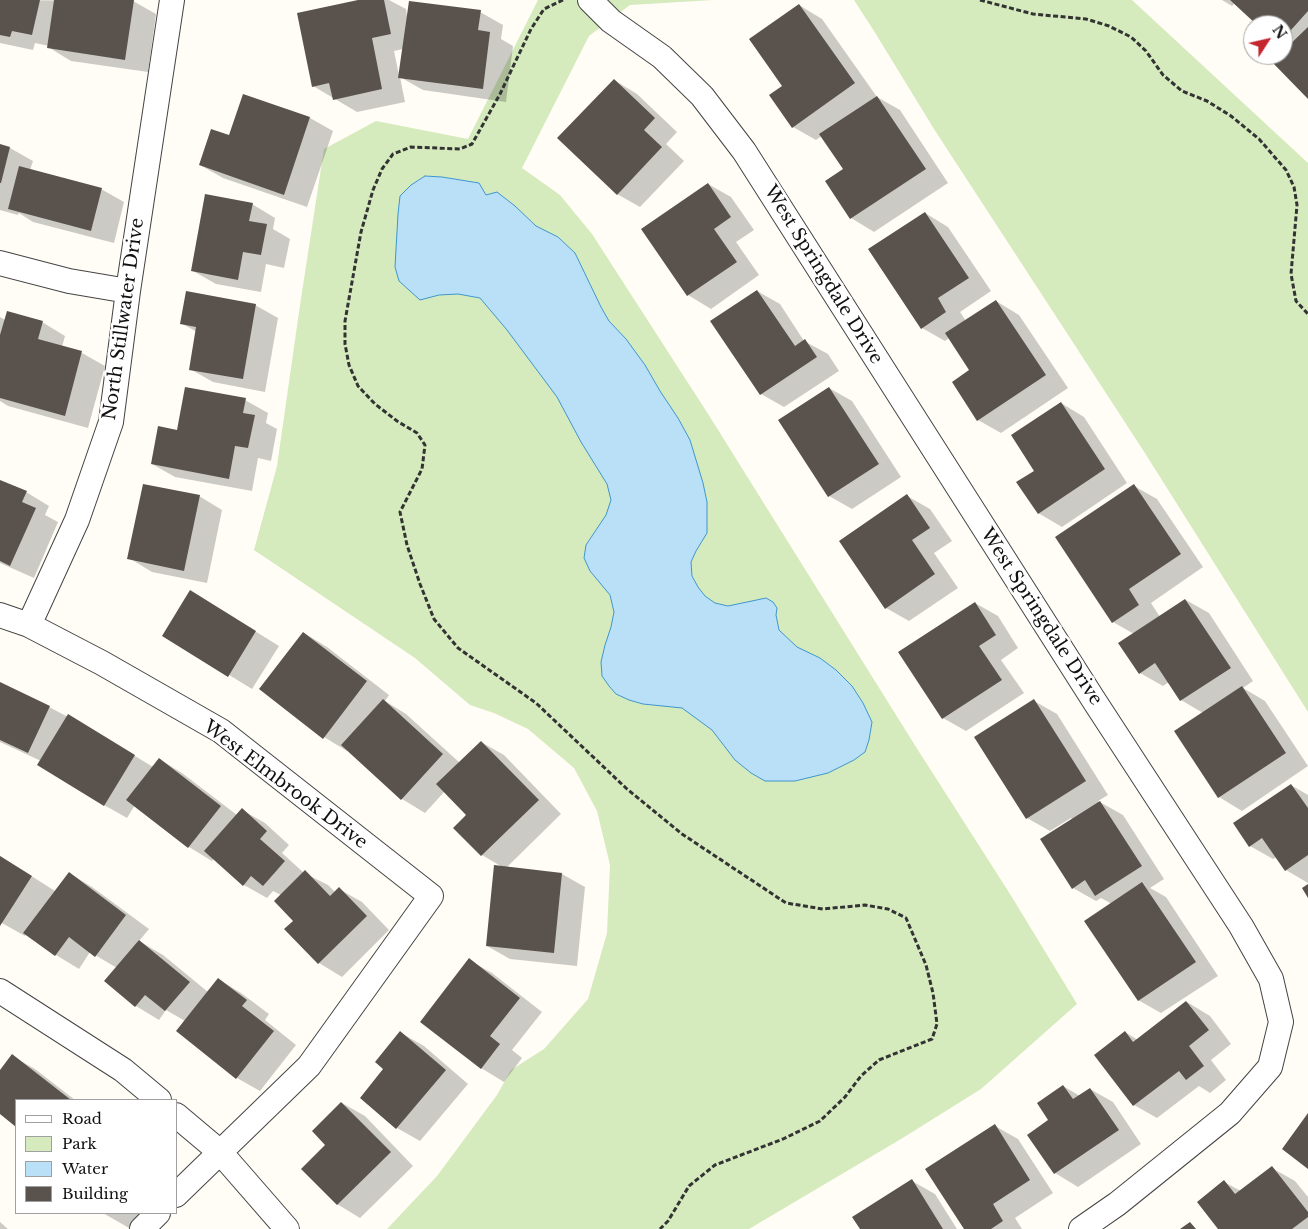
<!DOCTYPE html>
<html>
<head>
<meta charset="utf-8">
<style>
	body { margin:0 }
	#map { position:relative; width:1308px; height:1229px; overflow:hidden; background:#fffdf5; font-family:"Libre Baskerville",serif }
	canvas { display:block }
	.legend { position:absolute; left:15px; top:1099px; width:162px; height:115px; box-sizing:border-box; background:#fff; border:1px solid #a0a0a0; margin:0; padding:6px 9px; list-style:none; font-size:15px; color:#111 }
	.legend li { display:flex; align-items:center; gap:10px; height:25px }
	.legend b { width:25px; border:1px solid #a0a0a0 }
	.north { position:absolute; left:1243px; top:15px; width:50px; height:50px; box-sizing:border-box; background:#fff; border:1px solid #a0a0a0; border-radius:50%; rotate:55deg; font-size:14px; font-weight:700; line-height:20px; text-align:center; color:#111 }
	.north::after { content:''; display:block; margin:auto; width:18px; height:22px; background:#c4262e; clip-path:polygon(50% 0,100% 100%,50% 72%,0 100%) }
</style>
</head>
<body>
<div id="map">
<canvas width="1308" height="1229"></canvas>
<ul class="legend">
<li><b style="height:6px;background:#fff"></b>Road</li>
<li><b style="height:14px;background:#d5ebbd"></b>Park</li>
<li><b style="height:14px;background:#b9e0f7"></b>Water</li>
<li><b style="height:14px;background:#5a524d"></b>Building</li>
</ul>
<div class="north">N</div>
</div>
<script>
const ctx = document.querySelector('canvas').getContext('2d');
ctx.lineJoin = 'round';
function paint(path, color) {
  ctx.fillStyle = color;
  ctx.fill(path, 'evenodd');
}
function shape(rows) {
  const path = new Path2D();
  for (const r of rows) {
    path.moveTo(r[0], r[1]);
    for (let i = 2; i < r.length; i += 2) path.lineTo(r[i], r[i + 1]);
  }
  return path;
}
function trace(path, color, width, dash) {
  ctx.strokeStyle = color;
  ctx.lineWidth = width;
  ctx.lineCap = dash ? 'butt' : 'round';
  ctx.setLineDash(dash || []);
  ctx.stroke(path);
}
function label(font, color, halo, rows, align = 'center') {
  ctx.font = font + ' "Libre Baskerville",serif';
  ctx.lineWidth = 5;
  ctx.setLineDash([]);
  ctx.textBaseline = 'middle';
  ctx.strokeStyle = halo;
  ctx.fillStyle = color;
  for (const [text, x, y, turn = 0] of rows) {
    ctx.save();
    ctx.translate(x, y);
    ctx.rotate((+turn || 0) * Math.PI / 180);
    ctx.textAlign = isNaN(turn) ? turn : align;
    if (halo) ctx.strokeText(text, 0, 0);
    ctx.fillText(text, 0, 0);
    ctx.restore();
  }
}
paint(shape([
	[538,0,713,0,630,5,589,36,522,168,560,195,592,234,710,417,916,747,1010,894,1077,1004,981,1089,901,1139,749,1229,387,1229,437,1176,497,1095,511,1070,544,1049,588,999,607,933,610,865,597,811,574,768,528,729,494,713,470,705,415,658,254,550,277,466,300,305,324,149,376,121,468,139],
	[854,0,1132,0,1308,163,1308,712,1143,450,934,129,874,31]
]), '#d5ebbd');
const water = shape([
	[425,176,442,177,479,183,486,195,497,192,515,206,536,226,558,237,575,253,601,307,609,321,626,339,645,365,660,391,678,418,690,440,703,483,707,502,707,533,696,551,691,562,692,576,698,587,705,596,715,603,728,606,766,598,773,602,777,608,776,615,779,630,797,647,820,658,836,670,852,686,863,703,872,722,869,740,865,752,854,760,828,773,795,781,765,781,751,773,735,760,712,730,682,708,643,704,629,700,616,694,609,686,602,676,601,662,605,645,611,627,614,612,610,595,590,571,584,558,586,545,606,515,611,500,607,484,581,442,557,397,507,330,480,298,458,294,439,295,420,300,399,281,395,267,398,214,400,196,411,185,425,176]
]);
paint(water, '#b9e0f7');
trace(water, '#3f96cf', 1);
paint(shape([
	[0,0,133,1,156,14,148,72,71,61,48,47,49,46,35,43,33,50,0,43],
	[364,0,389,0,406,9,407,17,480,12,503,25,501,39,513,46,506,102,423,90,400,77,405,102,357,112,313,86],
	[403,49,399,75,394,51],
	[1222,0,1308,0,1308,97,1281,55,1283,55,1283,53,1288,48,1283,45,1283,25,1259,25,1235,3,1232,6],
	[799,5,822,19,877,97,900,110,948,183,874,232,851,218,826,181,844,169,822,136,816,140,793,127,784,86],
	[614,80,637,94,677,132,666,144,684,161,640,207,617,194],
	[244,95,310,118,333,131,307,207,223,178,200,165,230,137],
	[0,145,10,148,33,161,30,170,101,189,124,202,114,243,33,222,19,213,18,215,0,210],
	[708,184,731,197,754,230,736,242,759,275,711,309,688,295],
	[252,204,275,218,273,229,290,239,284,268,266,264,261,292,216,284,193,271],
	[925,213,948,227,991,291,960,312,966,321,996,301,1019,315,1068,388,1001,433,978,420,971,371,949,338,945,341,922,328],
	[757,291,780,304,804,341,828,354,839,371,784,407,761,394],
	[255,305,278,318,265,392,213,382,190,369,197,332,181,323],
	[0,317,5,320,42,322,65,336,62,347,82,353,105,366,88,428,8,406,0,401],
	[829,388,852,401,901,477,852,509,829,496],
	[245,400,268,413,266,423,277,429,271,461,258,458,252,491,175,477,152,464,178,431],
	[1061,403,1084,417,1127,483,1062,527,1038,513],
	[0,481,26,492,49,506,45,515,58,522,34,578,0,563],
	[1134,486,1157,499,1203,567,1151,603,1160,617,1186,600,1209,613,1253,681,1243,688,1265,701,1308,766,1242,811,1219,797,1176,731,1203,713,1181,700,1169,682,1163,686,1140,673,1134,634,1113,622],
	[199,496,222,510,207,583,152,572,129,558],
	[907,496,930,509,952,541,934,553,958,588,909,621,886,608],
	[975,603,998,616,1018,648,1001,660,1024,693,966,731,943,718],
	[213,605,279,646,252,689,164,635],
	[304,633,327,647,389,695,385,701,406,714,460,763,481,742,504,755,561,814,506,868,562,874,585,887,577,966,510,959,487,946,504,868,482,855,455,828,468,815,445,791,425,813,402,799,348,749,347,751,324,737],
	[0,684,49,707,91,729,153,767,159,759,182,773,237,815,242,810,265,823,289,845,282,853,304,873,328,885,336,893,339,889,362,902,389,930,342,977,319,963,286,930,295,921,281,895,273,891,267,898,244,885,214,858,212,861,189,847,135,805,127,818,104,805,41,761,0,742],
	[1034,701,1057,714,1108,795,1098,801,1123,815,1164,879,1150,888,1166,897,1218,976,1161,1013,1138,1000,1112,904,1101,898,1096,901,1073,888,1073,820,1071,818,1050,831,1027,818],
	[1291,785,1308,795,1308,883,1286,870,1277,857,1273,859,1250,846],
	[0,856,55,891,69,873,92,887,149,929,139,941,163,955,208,992,218,979,241,993,269,1014,265,1020,296,1045,260,1091,237,1078,178,1031,185,1021,166,1010,159,1020,136,1006,106,981,117,968,90,952,79,969,56,955,26,934,25,936,0,922],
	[469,960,492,973,542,1012,512,1050,522,1058,504,1082,481,1068],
	[1187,1002,1210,1016,1231,1044,1211,1060,1226,1080,1210,1093,1199,1086,1157,1118,1134,1105,1125,1032,1138,1040],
	[401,1033,424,1046,468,1084,420,1141,397,1128,361,1097,385,1069],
	[12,1056,35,1069,75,1100,16,1100,16,1125,0,1113,0,1070,1,1070],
	[1063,1086,1080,1096,1090,1089,1113,1102,1141,1144,1078,1187,1055,1173,1050,1121],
	[342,1103,365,1116,413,1166,360,1218,337,1204,327,1145],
	[995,1126,1018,1139,1053,1193,1015,1218,1022,1229,965,1229],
	[1272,1168,1295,1181,1308,1197,1308,1229,1219,1229,1224,1182,1241,1191],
	[912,1181,935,1194,957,1229,861,1229],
	[103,1213,142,1213,129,1228],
	[0,1222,8,1229,0,1229]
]), '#0003');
paint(shape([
	[0,0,40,0,32,35,12,31,10,37,0,35],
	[54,0,134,0,125,60,47,48],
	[358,0,384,0,391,34,372,38,382,89,333,100,329,83,312,87,297,13],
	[1230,0,1308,0,1308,11,1283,39,1283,25,1257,25],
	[409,1,481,10,478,30,490,32,483,89,398,78],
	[799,4,855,83,792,128,769,95,782,86,749,39],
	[1308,27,1308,99,1272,62,1279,55,1283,55,1283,51],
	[614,79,655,118,644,130,662,147,617,195,557,138],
	[243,94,310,117,284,195,199,165,211,129,229,135],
	[877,96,926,169,850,219,825,181,843,169,819,134],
	[0,144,10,147,1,183,0,183],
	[19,166,102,188,91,231,8,209],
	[708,183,731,217,714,229,737,262,687,296,641,229],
	[205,194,253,203,249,221,267,224,261,255,243,252,238,280,191,271],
	[925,212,969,278,938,298,946,312,921,329,868,249],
	[757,290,795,346,805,339,817,357,760,395,710,321],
	[186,291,256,304,243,379,189,370,196,327,180,324],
	[996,300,1046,375,977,421,952,382,969,370,945,333],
	[7,311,43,321,38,339,82,351,65,416,0,398,0,335],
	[185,387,246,398,243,413,255,415,248,448,235,446,229,479,151,464,158,426,177,430],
	[829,387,879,464,828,497,778,420],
	[1061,402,1105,469,1038,514,1016,482,1034,471,1011,435],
	[0,480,27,491,22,502,36,508,10,566,0,561],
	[143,484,200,495,184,571,127,559],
	[1134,484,1181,554,1129,589,1139,605,1112,623,1055,537],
	[907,494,930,528,912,540,935,574,885,609,839,541],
	[190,590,256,631,228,677,162,636],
	[1185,599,1231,668,1180,701,1155,663,1139,674,1118,643],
	[975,602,996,635,979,646,1002,680,942,719,898,652],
	[303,632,367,681,323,739,259,689],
	[0,682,50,706,28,753,0,740],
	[1242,686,1286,753,1218,798,1174,731],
	[383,699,443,754,401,800,341,745],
	[1034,699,1086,781,1026,819,974,737],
	[68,714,135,755,104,806,37,765],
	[481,741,539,800,481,856,453,828,466,815,436,784],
	[159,758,221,806,188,848,126,800],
	[1291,784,1308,808,1308,855,1285,871,1262,838,1249,847,1233,823],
	[1100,801,1142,866,1095,896,1085,880,1072,889,1040,839],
	[242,808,267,831,260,839,285,861,263,886,251,876,243,886,204,851],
	[0,856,32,876,0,926],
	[494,865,562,873,554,953,486,946],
	[305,870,330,896,339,887,367,916,318,964,284,929,293,921,274,901],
	[69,872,126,915,95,957,69,937,55,956,23,933],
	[1142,882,1196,962,1138,1001,1084,921],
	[1308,884,1308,898,1302,888],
	[139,940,190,982,165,1011,145,995,135,1007,104,981],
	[469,958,520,998,490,1036,500,1044,481,1069,420,1022],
	[218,978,247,1000,242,1006,274,1031,236,1079,176,1031],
	[1186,1001,1209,1030,1189,1046,1204,1066,1186,1080,1179,1071,1133,1106,1094,1055,1125,1031,1133,1042],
	[400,1031,446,1070,396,1129,360,1098,383,1069,375,1062],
	[12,1054,71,1100,16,1100,16,1127,0,1114,0,1070],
	[1063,1085,1073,1099,1090,1088,1119,1130,1054,1174,1027,1135,1048,1120,1037,1103],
	[341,1102,391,1152,337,1205,301,1169,325,1145,312,1131],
	[1308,1113,1308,1169,1282,1149],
	[995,1124,1030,1180,993,1204,1003,1221,991,1229,964,1229,925,1169],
	[1272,1166,1308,1212,1308,1217,1292,1229,1218,1229,1197,1202,1224,1180,1235,1194],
	[912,1179,943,1229,860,1229,852,1217],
	[1190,1222,1196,1229,1180,1229]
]), '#5a524d');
const minor = shape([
	[590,0,611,21,662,57,702,96,744,151,1095,702,1241,926,1271,979,1281,1022,1270,1067,1230,1113,1117,1204,1081,1229],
	[0,263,69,281,128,291],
	[0,615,29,625,102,663,221,731,431,896,309,1066,176,1195],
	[29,625,77,520,111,422,128,291,172,0],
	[0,991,123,1070,159,1100],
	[176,1115,220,1152,287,1229],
	[142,1229,158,1213]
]);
trace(minor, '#444', 26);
trace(shape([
	[563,0,544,9,531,29,500,94,472,144,460,149,411,147,393,154,382,169,373,190,361,232,345,321,345,344,349,365,358,386,375,404,397,421,417,433,425,445,422,469,400,512,407,545,420,584,434,619,458,648,536,703,627,789,682,834,786,903,823,909,865,905,888,909,906,918,926,965,933,993,937,1024,932,1039,879,1060,861,1076,845,1097,820,1121,783,1139,715,1165,689,1186,668,1221,660,1229],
	[980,0,1033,14,1086,19,1109,26,1131,37,1146,51,1163,75,1182,91,1207,101,1231,116,1259,139,1286,170,1294,187,1297,205,1291,274,1296,301,1308,314]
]), '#333', 3, [5, 2.5]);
trace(minor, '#fff', 24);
label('18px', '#111', '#fff', [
	["West Springdale Drive",823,275,58],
	["North Stillwater Drive",124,319,-82],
	["West Springdale Drive",1041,617,57],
	["West Elmbrook Drive",285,785,37]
]);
</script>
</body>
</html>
